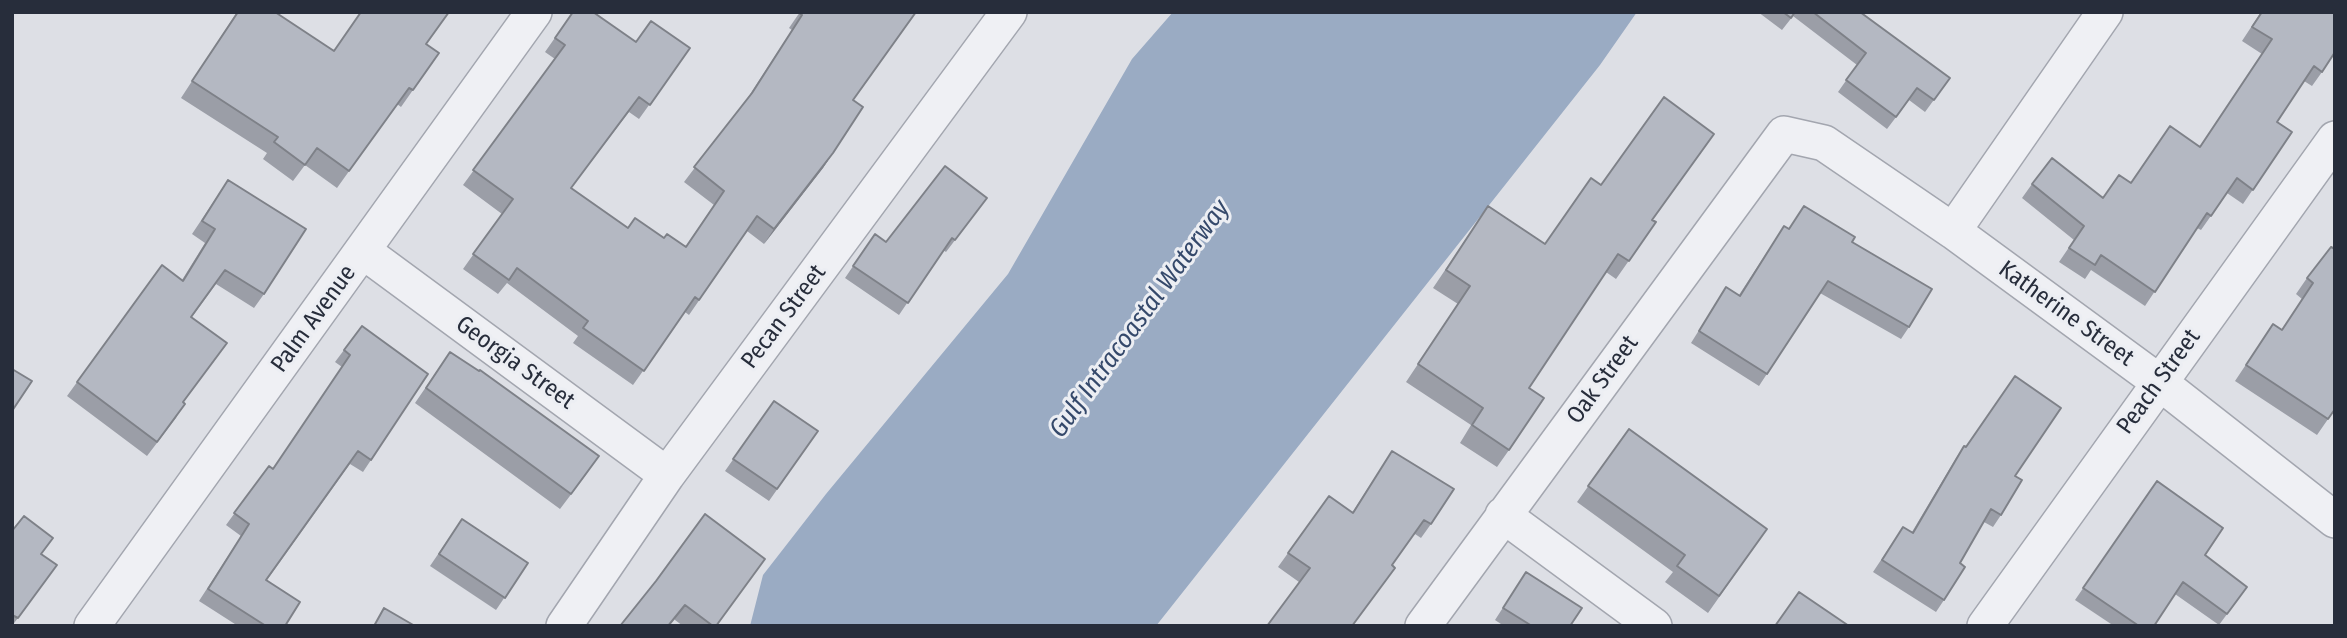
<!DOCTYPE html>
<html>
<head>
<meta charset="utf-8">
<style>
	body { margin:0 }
	#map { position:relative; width:2347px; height:638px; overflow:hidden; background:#dddfe5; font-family:"Fira Sans Condensed",sans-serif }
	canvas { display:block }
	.frame { position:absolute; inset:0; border:14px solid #272d3b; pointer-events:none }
</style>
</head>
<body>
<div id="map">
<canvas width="2347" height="638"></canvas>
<div class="frame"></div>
</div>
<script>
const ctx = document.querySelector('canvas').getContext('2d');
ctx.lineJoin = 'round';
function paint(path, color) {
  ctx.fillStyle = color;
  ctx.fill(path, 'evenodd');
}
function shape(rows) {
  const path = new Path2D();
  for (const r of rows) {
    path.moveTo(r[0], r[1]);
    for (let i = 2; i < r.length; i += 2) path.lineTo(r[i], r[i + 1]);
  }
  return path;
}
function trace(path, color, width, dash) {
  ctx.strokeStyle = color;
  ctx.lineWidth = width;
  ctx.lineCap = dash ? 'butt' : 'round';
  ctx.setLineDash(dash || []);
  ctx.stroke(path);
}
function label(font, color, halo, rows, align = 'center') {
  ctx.font = font + ' "Fira Sans Condensed",sans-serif';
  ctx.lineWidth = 6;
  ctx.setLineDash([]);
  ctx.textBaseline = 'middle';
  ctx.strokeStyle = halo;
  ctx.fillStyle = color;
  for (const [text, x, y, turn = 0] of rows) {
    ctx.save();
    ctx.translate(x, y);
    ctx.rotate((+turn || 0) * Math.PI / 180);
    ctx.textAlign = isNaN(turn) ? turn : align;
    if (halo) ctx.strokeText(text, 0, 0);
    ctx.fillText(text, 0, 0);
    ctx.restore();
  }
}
paint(shape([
	[1173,12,1637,12,1600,65,1156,626,750,626,763,575,826,494,1008,274,1132,59]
]), '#9aabc3');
const street = shape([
	[1953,231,2105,12],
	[363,251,667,475],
	[1503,515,1654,626],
	[92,626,534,12],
	[564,626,667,475,1009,12],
	[1423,626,1784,134,1824,143,1953,231,2159,382,2335,520],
	[1985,626,2335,139]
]);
trace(street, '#a3a6af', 38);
trace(street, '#eff0f4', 35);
paint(shape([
	[237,12,275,12,334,51,360,14,358,12,449,12,426,44,439,53,401,107,397,104,337,188,305,165,293,181,263,159,267,153,181,98],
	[573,12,636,42,690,48,639,119,629,112,571,188,628,228,664,238,686,246,714,205,684,182,747,99,792,30,789,28,800,12,916,12,853,100,833,153,823,168,764,244,747,231,689,315,685,312,633,385,573,343,578,336,507,283,498,294,463,269,502,214,463,185,555,59,545,52],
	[1758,12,1860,12,1950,78,1925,112,1909,100,1887,129,1838,92,1857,65,1793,16,1782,30],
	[2261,12,2335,12,2322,72,2312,86,2304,81,2277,122,2292,132,2243,204,2227,193,2201,230,2197,228,2145,306,2091,270,2085,279,2059,262,2074,240,2022,198,2032,184,2103,198,2200,147,2262,54,2242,41],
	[228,180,264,294,254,308,216,284,192,317,183,403,176,418,147,456,67,396,162,265,182,280,205,243,192,234],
	[987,198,946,252,943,250,899,315,845,278,875,234,886,242],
	[1488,206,1545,244,1653,220,1656,222,1616,279,1606,272,1529,388,1509,450,1497,467,1460,443,1471,425,1406,382,1458,304,1433,288],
	[1804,206,1852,242,1909,327,1901,339,1820,293,1759,386,1691,343,1726,287,1739,295,1784,226,1789,229],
	[2335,249,2335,409,2317,435,2235,381,2273,324,2282,330,2302,299,2296,294,2307,278],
	[362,326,428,374,363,472,350,464,267,580,285,626,238,626,199,601,241,536,226,525,269,466,273,469,342,367,335,362],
	[450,352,588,472,560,509,415,403],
	[774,401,818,431,769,501,725,471],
	[1629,429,1767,529,1708,613,1665,582,1673,572,1577,502],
	[1964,446,2015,476,2001,515,1993,527,1984,522,1960,563,1944,600,1936,612,1873,572,1903,527,1912,532,1956,458],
	[1392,451,1431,524,1421,538,1415,534,1299,582,1278,567,1329,496,1352,513],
	[2157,481,2205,555,2247,587,2219,625,2175,594,2154,626,2114,626,2075,600],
	[462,519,528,563,496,610,430,566],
	[12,531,42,554,48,577,12,626],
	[1526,572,1570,626,1504,626,1495,620],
	[656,581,716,626,683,626,675,620]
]), '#9b9ea7');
paint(shape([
	[833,153,823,168,764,244,774,229]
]), '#7e8188');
const building = shape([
	[238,12,275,12,334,51,361,12,449,12,426,44,439,53,413,90,409,88,349,171,317,148,305,165,274,142,278,137,192,81,238,12],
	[573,12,593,12,636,42,651,21,690,48,650,105,639,97,571,188,628,228,635,218,664,238,667,234,686,247,724,191,694,167,752,93,802,15,799,13,800,12,916,12,853,100,863,107,833,153,774,229,757,216,699,300,695,297,644,371,583,328,588,321,517,268,509,280,473,254,513,199,473,170,565,45,555,38,573,12],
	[1783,12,1795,12,1791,18,1783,12],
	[1813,12,1860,12,1950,78,1934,100,1917,88,1896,117,1846,80,1866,53,1813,12],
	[2262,12,2335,12,2335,52,2322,72,2314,66,2277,122,2292,132,2253,190,2237,178,2211,216,2207,213,2155,292,2101,255,2095,265,2069,248,2084,226,2032,184,2052,158,2103,198,2119,175,2131,183,2170,126,2200,147,2272,39,2252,27,2262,12],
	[1664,97,1714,134,1652,220,1656,222,1629,261,1618,254,1529,388,1544,398,1509,450,1472,425,1483,408,1418,364,1470,286,1446,270,1488,206,1545,244,1591,178,1601,185,1664,97],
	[945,166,987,198,955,240,952,238,908,303,853,266,875,234,886,242,945,166],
	[228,180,306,229,264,294,225,270,191,317,227,343,183,402,185,404,157,442,77,382,162,265,183,281,215,229,202,221,228,180],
	[1804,206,1855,237,1852,242,1932,289,1909,327,1828,281,1767,374,1699,331,1726,287,1740,296,1784,226,1789,229,1804,206],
	[2331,247,2335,249,2335,409,2328,419,2246,365,2273,324,2282,330,2313,283,2307,278,2331,247],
	[362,326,428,374,371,460,358,451,266,580,300,602,285,626,266,626,208,589,249,524,234,513,269,466,273,469,350,355,344,350,362,326],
	[450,352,479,371,480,370,599,456,571,494,426,388,450,352],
	[12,369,32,381,12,411,12,369],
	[2015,376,2061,408,2015,476,2022,480,2001,515,1991,509,1960,563,1965,567,1944,600,1882,560,1903,527,1913,533,1964,446,1966,447,2015,376],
	[774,401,818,431,777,489,733,459,774,401],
	[1629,429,1767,529,1719,596,1677,566,1685,555,1588,486,1629,429],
	[1392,451,1454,489,1431,524,1424,520,1392,565,1395,568,1352,626,1267,626,1310,568,1288,553,1329,496,1353,513,1392,451],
	[2157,481,2223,528,2205,555,2247,587,2227,614,2183,582,2154,626,2139,626,2083,588,2157,481],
	[705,514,765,559,716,626,713,626,685,605,668,626,620,626,656,581,705,514],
	[24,516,53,538,41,554,57,565,18,618,12,615,12,531,24,516],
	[462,519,528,563,505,598,439,554,462,519],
	[1526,572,1582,608,1570,626,1532,626,1503,608,1526,572],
	[1799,592,1849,626,1775,626,1799,592],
	[384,608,415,626,374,626,384,608]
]);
paint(building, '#b4b8c2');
trace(building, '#7e8188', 2);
label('24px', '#272d3b', '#eceef3', [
	["Katherine Street",2066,314,36],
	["Pecan Street",784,317,-53],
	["Palm Avenue",314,319,-54],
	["Georgia Street",515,363,36],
	["Oak Street",1603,380,-54],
	["Peach Street",2159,382,-54]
]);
label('italic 26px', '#35496b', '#eceef3', [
	["Gulf Intracoastal Waterway",1140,319,-54]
]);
</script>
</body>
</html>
